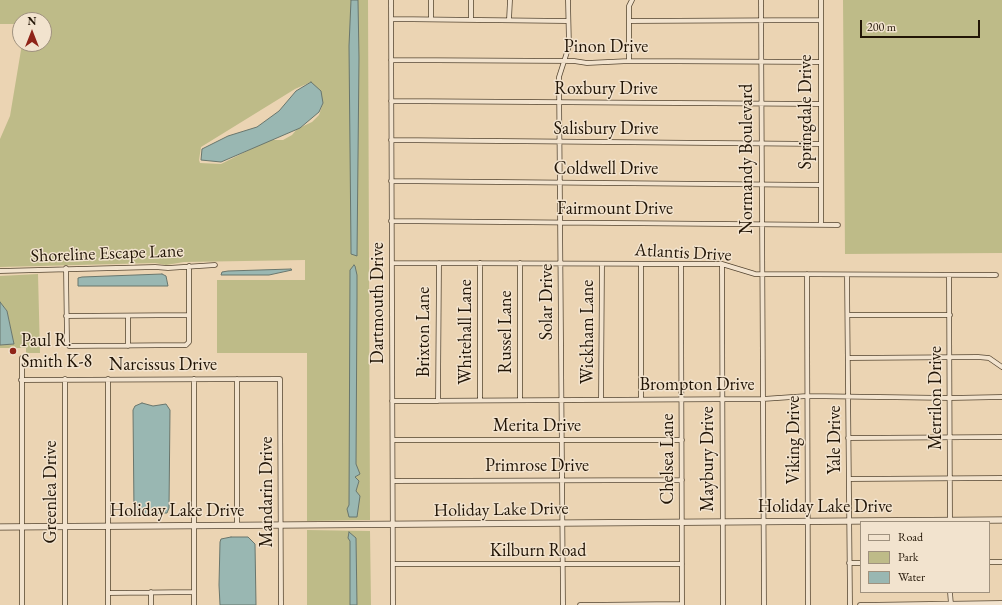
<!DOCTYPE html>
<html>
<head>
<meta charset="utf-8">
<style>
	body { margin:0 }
	#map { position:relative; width:1002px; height:605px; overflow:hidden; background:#ebd4b3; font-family:"EB Garamond",serif }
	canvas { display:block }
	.legend { position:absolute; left:860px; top:521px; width:130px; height:72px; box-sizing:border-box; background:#f2e3ce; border:1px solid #9f917e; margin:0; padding:5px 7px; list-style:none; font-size:12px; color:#221506 }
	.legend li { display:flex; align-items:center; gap:8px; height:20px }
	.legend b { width:20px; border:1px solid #9f917e }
	.north { position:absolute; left:12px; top:12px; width:40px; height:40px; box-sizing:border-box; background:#f2e3ce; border:1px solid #9f917e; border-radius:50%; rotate:0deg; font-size:11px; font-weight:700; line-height:16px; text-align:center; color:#221506 }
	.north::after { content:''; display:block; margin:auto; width:14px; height:18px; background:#8f2418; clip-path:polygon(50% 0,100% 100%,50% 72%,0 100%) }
	.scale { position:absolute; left:860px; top:20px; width:120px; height:18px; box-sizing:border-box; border:2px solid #221506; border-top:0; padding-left:5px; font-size:12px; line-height:14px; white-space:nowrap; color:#221506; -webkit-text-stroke:3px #f2e3ce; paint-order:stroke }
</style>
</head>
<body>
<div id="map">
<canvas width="1002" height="605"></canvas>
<ul class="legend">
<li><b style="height:5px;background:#f2e3ce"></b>Road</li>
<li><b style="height:11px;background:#bebb88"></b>Park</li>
<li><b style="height:11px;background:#99b7b2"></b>Water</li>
</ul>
<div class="north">N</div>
<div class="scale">200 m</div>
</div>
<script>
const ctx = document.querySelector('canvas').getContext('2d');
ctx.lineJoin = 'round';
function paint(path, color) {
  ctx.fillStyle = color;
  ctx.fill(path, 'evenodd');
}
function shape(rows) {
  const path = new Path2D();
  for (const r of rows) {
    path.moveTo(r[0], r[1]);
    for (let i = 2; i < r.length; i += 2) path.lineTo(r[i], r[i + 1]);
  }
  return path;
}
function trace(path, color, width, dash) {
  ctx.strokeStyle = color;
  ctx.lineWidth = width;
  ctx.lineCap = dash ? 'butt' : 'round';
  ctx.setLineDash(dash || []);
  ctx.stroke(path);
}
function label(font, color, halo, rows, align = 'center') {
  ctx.font = font + ' "EB Garamond",serif';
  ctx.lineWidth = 3;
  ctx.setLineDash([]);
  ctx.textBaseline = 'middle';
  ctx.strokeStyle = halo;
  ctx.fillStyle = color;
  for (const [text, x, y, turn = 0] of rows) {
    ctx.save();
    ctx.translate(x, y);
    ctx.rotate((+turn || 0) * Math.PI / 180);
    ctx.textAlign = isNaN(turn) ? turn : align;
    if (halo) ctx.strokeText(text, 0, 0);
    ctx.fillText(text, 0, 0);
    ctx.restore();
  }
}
paint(shape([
	[0,0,368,0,370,520,307,521,307,353,217,353,217,280,305,280,305,260,184,262,166,265,155,263,0,267,0,139,10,116,22,44,44,44,44,20,20,20,20,24,0,24],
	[311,82,323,103,319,115,312,122,297,129,292,135,283,140,269,140,221,164,200,163,199,160,201,147,295,89],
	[843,0,1002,0,1002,253,845,254],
	[38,274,40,353,26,353,26,348,0,348,0,345,14,344,7,311,0,302,0,276],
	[307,530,370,531,371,605,307,605]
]), '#bebb88');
const water = shape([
	[351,0,358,0,359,58,357,256,351,254,351,250,349,46,351,0],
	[311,82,321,91,323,103,319,112,300,128,221,162,201,160,202,149,228,136,257,127,279,111,296,91,311,82],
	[354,265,355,266,357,275,357,298,356,464,360,474,355,477,359,481,356,491,360,496,357,517,349,517,347,509,349,505,350,270,354,265],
	[291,269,292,270,269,275,221,275,222,272,228,271,291,269],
	[162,274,166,276,168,286,78,286,78,278,82,277,162,274],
	[0,302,7,311,14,344,0,345,0,302],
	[142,403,153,406,166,404,170,410,169,508,167,513,164,513,148,515,135,513,134,511,133,410,135,406,142,403],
	[349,532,356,538,357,605,350,605,350,541,348,538,349,532],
	[231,537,248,537,255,544,256,605,220,605,219,585,220,542,221,539,231,537]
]);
paint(water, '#99b7b2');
trace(water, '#69766d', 1);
const minor = shape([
	[391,0,393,605],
	[761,0,764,605],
	[821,0,821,225],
	[391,19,567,21],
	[431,19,431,0],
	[471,19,471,0],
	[509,20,510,0],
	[629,21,821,20],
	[391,60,574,61,587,63,629,61,820,62],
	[629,61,629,6,632,0],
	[391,101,820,104],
	[391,140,821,144],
	[391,181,821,185],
	[391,221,838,225],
	[392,263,722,264,755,274,996,275],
	[480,263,480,400],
	[520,263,520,400],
	[641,264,641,399],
	[681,264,682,605],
	[722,264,723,605],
	[66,268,67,343,69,346,186,345,189,342,189,266],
	[0,271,155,267,168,268,215,265],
	[807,274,808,605],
	[847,275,850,605],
	[949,275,950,522],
	[848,315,950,315],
	[66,316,189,315],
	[128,316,128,346],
	[22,358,22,605],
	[848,358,978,357,989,358,1002,367],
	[237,379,237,525],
	[21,380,280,379,281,605],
	[601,400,602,264],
	[392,401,763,399,807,396,950,398,1002,397],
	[438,401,439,263],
	[848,438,1002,437],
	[393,440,682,440],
	[849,479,1002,478],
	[393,481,682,480],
	[989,562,1002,562],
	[849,563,861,563],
	[393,564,682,564],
	[950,592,951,605],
	[108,593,194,592],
	[65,605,65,379],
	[108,605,108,379],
	[151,605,151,592],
	[194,605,194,379],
	[563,605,559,77,569,46,568,0],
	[580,605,682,604],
	[860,605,1002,603]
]);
const tertiary = shape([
	[0,527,1002,520]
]);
trace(minor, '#544531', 5.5);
trace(tertiary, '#544531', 7);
trace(minor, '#f2e3ce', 4);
trace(tertiary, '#f2e3ce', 5.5);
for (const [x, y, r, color] of [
	[13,351,4,"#8f2418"]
]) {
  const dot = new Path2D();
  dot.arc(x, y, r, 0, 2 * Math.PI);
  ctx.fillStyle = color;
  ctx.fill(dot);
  trace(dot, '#f2e3ce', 1.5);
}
label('18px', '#221506', '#f2e3ce', [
	["Pinon Drive",606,47],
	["Roxbury Drive",606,89],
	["Springdale Drive",806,112,-90],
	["Salisbury Drive",606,129],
	["Normandy Boulevard",747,159,-90],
	["Coldwell Drive",606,169],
	["Fairmount Drive",615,209],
	["Atlantis Drive",683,253,3],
	["Shoreline Escape Lane",107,254,-2],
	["Solar Drive",547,302,-90],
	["Dartmouth Drive",378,303,-90],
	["Brixton Lane",424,332,-90],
	["Whitehall Lane",466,332,-90],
	["Russel Lane",506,332,-90],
	["Wickham Lane",588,332,-90],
	["Narcissus Drive",163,365],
	["Brompton Drive",697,385],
	["Merrilon Drive",936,398,-90],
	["Merita Drive",537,426],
	["Viking Drive",794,440,-90],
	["Yale Drive",835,440,-90],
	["Chelsea Lane",668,459,-90],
	["Maybury Drive",708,459,-90],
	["Primrose Drive",537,466],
	["Greenlea Drive",51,492,-90],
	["Mandarin Drive",267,492,-90],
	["Holiday Lake Drive",825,507],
	["Holiday Lake Drive",501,510,-1],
	["Holiday Lake Drive",177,511],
	["Kilburn Road",538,551]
]);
label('18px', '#221506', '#f2e3ce', [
	["Paul R.",21,341],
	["Smith K-8",21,362]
], 'left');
</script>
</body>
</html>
